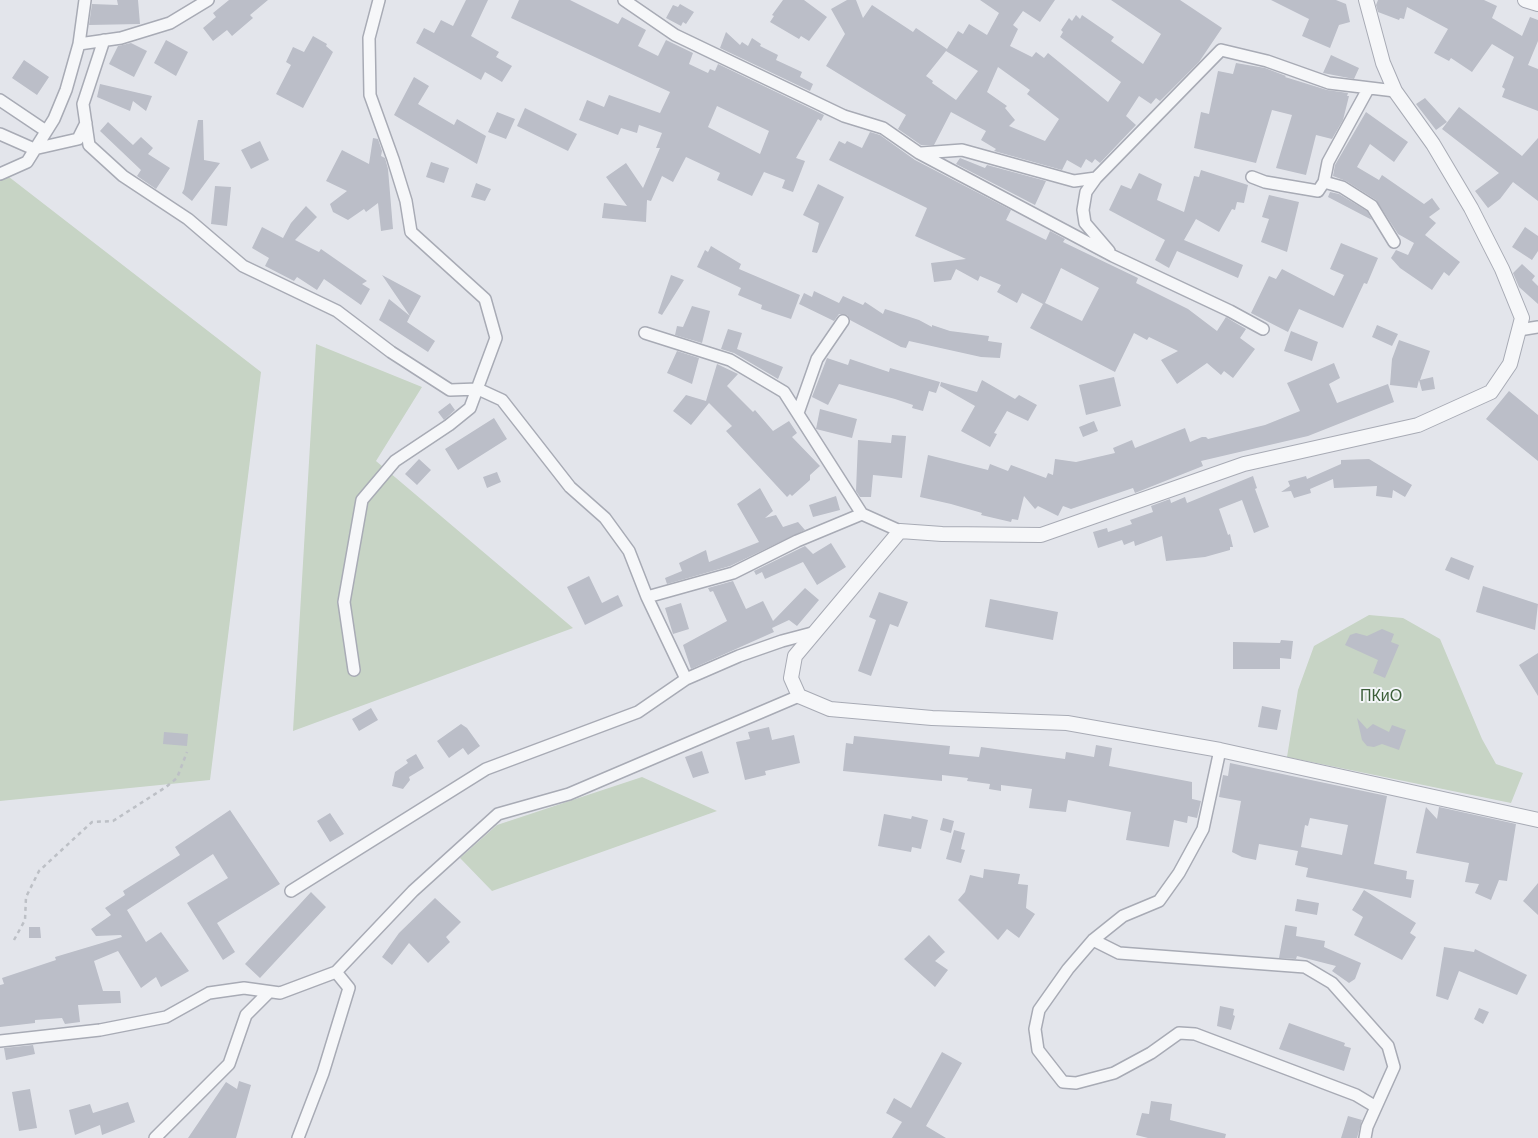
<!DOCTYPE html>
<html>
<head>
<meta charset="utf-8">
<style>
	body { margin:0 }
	canvas { display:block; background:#e3e5eb }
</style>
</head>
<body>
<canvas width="1538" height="1138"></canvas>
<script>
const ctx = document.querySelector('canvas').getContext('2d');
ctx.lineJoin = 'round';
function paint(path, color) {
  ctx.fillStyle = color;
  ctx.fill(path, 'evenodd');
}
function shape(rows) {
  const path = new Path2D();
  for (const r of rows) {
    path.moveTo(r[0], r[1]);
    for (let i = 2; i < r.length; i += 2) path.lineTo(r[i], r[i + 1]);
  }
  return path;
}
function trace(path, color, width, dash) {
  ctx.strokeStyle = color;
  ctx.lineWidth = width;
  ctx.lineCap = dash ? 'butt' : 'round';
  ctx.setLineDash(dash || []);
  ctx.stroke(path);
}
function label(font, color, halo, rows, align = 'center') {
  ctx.font = font + ' Arial,sans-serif';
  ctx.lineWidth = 4;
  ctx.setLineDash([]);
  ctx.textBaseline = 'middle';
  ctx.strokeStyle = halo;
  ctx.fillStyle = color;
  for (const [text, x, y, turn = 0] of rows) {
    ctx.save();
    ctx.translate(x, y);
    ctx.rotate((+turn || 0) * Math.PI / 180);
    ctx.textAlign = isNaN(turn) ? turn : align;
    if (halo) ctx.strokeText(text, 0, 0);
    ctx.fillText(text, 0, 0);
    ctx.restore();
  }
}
paint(shape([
	[0,170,261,372,210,780,0,801],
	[316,344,422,387,376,461,573,628,293,731],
	[1369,615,1403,618,1440,639,1482,739,1496,764,1523,773,1511,803,1287,757,1298,690,1314,646],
	[642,777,717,811,492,891,460,858,497,825]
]), '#c7d4c5');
paint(shape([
	[117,0,138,0,140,24,89,25,92,4,118,5],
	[229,0,268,0,250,15,253,18,232,36,227,30,213,41,203,28,216,17,213,13],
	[466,0,488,0,471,36,499,52,496,57,512,66,502,82,485,72,481,80,416,43,424,28,434,33,441,20,453,26],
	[519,0,570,0,618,24,622,17,646,30,638,46,658,56,666,40,693,53,689,64,708,73,710,69,715,71,718,64,824,115,821,121,818,119,796,158,805,161,793,192,782,188,785,180,764,172,752,196,717,180,720,173,686,157,673,182,662,176,651,201,647,200,646,222,602,218,604,203,627,206,606,177,626,163,643,188,660,148,656,148,662,133,639,125,637,133,621,128,618,135,579,120,587,100,604,107,609,95,660,113,670,92,511,18],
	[717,106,769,131,760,154,708,127],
	[783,0,804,0,827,17,809,41,801,36,799,39,770,22,774,16,772,15],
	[847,0,856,0,863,18,872,5,913,32,916,28,919,30,947,49,958,31,963,34,969,24,987,35,999,13,980,0,1055,0,1040,22,1023,11,1013,25,1018,29,1010,46,1032,57,1036,52,1044,58,1048,53,1108,102,1121,82,1060,37,1063,32,1061,30,1069,18,1072,21,1076,15,1080,19,1082,15,1114,37,1111,41,1143,64,1161,34,1111,0,1180,0,1222,28,1199,62,1160,101,1156,98,1151,104,1139,96,1126,116,1136,125,1100,163,1095,159,1092,163,1086,159,1081,168,1067,160,1062,170,994,151,996,149,981,140,986,131,951,112,934,145,921,145,898,129,906,115,826,66,845,34,831,9],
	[946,51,978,71,956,100,932,83,933,81,926,76],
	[998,67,1030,90,1027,94,1059,119,1045,141,1009,126,1015,120,1005,108,1007,106,987,92],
	[1271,0,1336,0,1346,4,1350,22,1339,25,1330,48,1302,36,1309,19],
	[1378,0,1484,0,1497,6,1492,18,1522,36,1530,17,1538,20,1538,41,1528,65,1538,69,1538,111,1502,97,1505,89,1502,87,1514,57,1492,44,1472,72,1451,58,1449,61,1434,53,1448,29,1407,7,1404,19,1400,18,1399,20,1378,12,1376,5],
	[680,4,694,12,686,24,683,22,681,26,666,18,673,5,678,7],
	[726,32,740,45,742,42,748,46,752,38,761,44,760,46,778,55,776,60,802,72,800,77,813,84,810,91,720,48],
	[313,36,327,44,326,46,333,52,303,108,276,94,291,65,286,62,293,47,304,52],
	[166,40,188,52,176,76,154,63],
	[131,43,147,51,134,77,109,64,118,46],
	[1331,55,1359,68,1354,79,1323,73],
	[24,60,49,77,37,95,12,78],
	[1236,63,1265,68,1286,76,1285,77,1327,90,1348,93,1347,96,1349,96,1343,120,1332,139,1316,135,1306,175,1276,168,1292,115,1272,110,1256,163,1194,148,1201,112,1209,114,1218,71,1233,74],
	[414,77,429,86,418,104,454,125,457,119,486,136,477,164,394,115],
	[100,84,152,96,146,111,133,101,130,111,97,97],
	[1425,98,1447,122,1436,130,1416,104],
	[1459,107,1522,156,1538,138,1538,201,1513,182,1500,199,1488,208,1475,191,1499,173,1442,129],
	[525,108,577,134,568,151,517,126],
	[497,112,515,119,506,139,488,132],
	[1366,112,1408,142,1394,162,1370,144,1357,167,1379,180,1382,175,1424,204,1432,198,1440,209,1429,217,1436,223,1425,235,1460,262,1449,276,1444,272,1432,290,1400,268,1391,258,1396,250,1408,255,1414,243,1398,234,1376,200,1346,181,1333,176,1335,165],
	[198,120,203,120,204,160,220,163,192,201,182,193,184,189],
	[108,122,133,145,141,137,153,148,148,154,170,168,156,189,137,176,141,170,100,131],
	[870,132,880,135,915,160,1011,210,1006,220,1046,240,1050,231,1065,239,1063,242,1138,278,1136,283,1188,309,1217,331,1226,317,1234,322,1246,329,1240,338,1255,349,1233,378,1224,371,1221,375,1207,363,1177,384,1161,360,1178,351,1149,337,1147,340,1134,333,1115,372,1030,328,1043,304,1022,293,1017,303,997,292,1001,285,980,276,978,281,956,269,951,280,934,282,931,263,966,259,915,236,927,208,829,160,839,141,845,144,847,141,862,148],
	[1061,268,1099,288,1082,321,1045,303],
	[373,138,378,139,382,151,381,156,385,158,388,169,393,229,381,231,378,203,366,212,364,209,348,220,333,212,330,204,347,191,326,181,342,150,369,164],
	[260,141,269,160,251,169,241,150],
	[960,158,985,168,987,165,1046,181,1035,205,956,164],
	[431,162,449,168,444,183,426,177],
	[1201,170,1248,185,1244,203,1237,202,1235,210,1232,209,1219,232,1196,219,1184,240,1243,265,1238,278,1177,251,1169,268,1155,260,1165,240,1109,210,1121,185,1131,189,1139,173,1162,184,1157,200,1184,212,1194,176,1199,177],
	[476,183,491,189,485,201,471,197],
	[818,184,844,197,817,253,812,252,819,223,803,215],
	[215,186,231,187,227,226,211,224],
	[1330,192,1339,194,1367,211,1372,220,1328,197],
	[1269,195,1299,202,1287,252,1261,242,1269,219,1262,217],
	[306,206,317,217,295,240,319,252,321,249,367,281,362,284,370,289,361,305,324,279,317,290,297,277,294,281,265,266,269,258,252,248,262,227,283,238,291,223],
	[1525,227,1538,236,1538,251,1532,260,1512,247],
	[1341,243,1378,258,1367,284,1364,283,1343,328,1299,309,1288,332,1251,313,1269,276,1276,279,1282,269,1334,296,1344,275,1330,269],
	[711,246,741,264,739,269,800,295,791,319,761,309,762,305,738,295,741,288,697,267,705,250,708,252],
	[1522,264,1535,276,1532,280,1538,286,1538,304,1519,287,1513,273],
	[382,275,421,296,410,316],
	[671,275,684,280,662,315,658,313],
	[814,291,839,303,843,296,863,305,865,302,883,314,885,309,919,320,932,327,932,325,950,331,989,336,988,341,1002,343,1000,358,981,357,909,341,906,348,901,347,850,320,847,315,839,314,834,321,799,304,804,293,812,297],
	[389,299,410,316,407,322,435,341,428,352,379,320],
	[692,306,710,311,702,343,675,335,677,326,683,327],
	[1377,325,1398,334,1392,346,1372,337],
	[728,329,742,333,737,349,783,367,778,379,734,353,721,349],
	[1291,331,1318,342,1312,361,1284,351],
	[1399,340,1430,351,1420,380,1433,377,1435,389,1422,391,1419,380,1417,388,1390,385,1392,359],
	[677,351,699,358,692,384,667,373],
	[827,358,848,365,850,359,889,372,890,368,940,382,936,393,929,391,923,411,912,408,913,405,895,399,839,384,828,405,812,397],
	[1334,363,1340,378,1329,384,1337,403,1388,384,1394,402,1308,436,1201,461,1203,466,1135,493,1133,488,1071,509,1063,506,1058,516,1038,506,1035,509,1024,496,1018,520,1012,519,1011,522,981,515,982,513,951,504,920,497,928,455,988,470,990,464,1008,471,1011,465,1046,478,1048,473,1053,475,1055,459,1076,462,1115,453,1113,448,1132,440,1135,448,1185,428,1190,442,1202,437,1206,437,1208,439,1265,425,1300,411,1287,383],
	[717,364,738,374,727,386,753,412,755,410,773,431,789,421,797,433,792,437,820,466,810,475,810,480,792,496,790,494,787,497,726,431,732,426,709,403,691,425,673,411,686,395,706,401],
	[1114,377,1121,406,1086,415,1079,385],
	[982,380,1015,399,1019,395,1037,405,1028,421,1007,411,994,433,997,434,990,447,961,431,975,406,940,386,941,382,977,392],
	[1509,391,1538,415,1538,461,1486,419],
	[450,403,455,410,444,420,438,412],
	[820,409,857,419,852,438,816,429],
	[494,418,507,439,458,470,445,449],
	[1094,421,1098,431,1083,437,1079,427],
	[892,435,906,436,902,478,873,475,871,497,860,497,856,491,858,440,891,443],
	[419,459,431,470,417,485,405,474],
	[1369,459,1412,485,1405,497,1393,490,1392,498,1376,496,1377,486,1334,488,1333,479,1310,489,1311,493,1294,498,1291,491,1281,492,1290,486,1288,481,1306,476,1307,479,1341,464,1341,460],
	[497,472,501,482,487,488,483,477],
	[1253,476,1257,488,1255,489,1269,527,1254,533,1242,500,1219,509,1228,535,1230,534,1233,547,1230,547,1230,550,1205,557,1166,561,1162,536,1135,546,1134,541,1124,545,1122,540,1098,548,1093,532,1107,528,1108,532,1132,524,1130,520,1153,512,1151,506,1170,499,1171,503,1185,497,1187,503],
	[760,488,773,511,765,518,776,515,783,527,798,522,805,530,730,566,667,584,665,578,682,571,679,563,706,550,709,562,759,542,737,504],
	[836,496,840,510,813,517,809,505],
	[831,543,846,567,817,585,803,562,765,579,762,572,756,575,754,571,805,546,813,554],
	[1451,557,1474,566,1469,580,1445,570],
	[589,576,602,603,618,595,623,606,585,625,567,587],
	[733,581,746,609,763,601,773,621,805,588,819,600,797,626,789,620,772,628,774,632,691,669,683,645,727,621,713,591,710,592,708,588],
	[1483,586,1538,604,1535,630,1476,612],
	[879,592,908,602,898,627,890,624,871,676,858,671,876,620,869,617],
	[990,599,1058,612,1053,640,985,627],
	[681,603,689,629,673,634,665,608],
	[1382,629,1394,634,1391,642,1399,645,1385,678,1373,673,1378,660,1345,645,1350,635,1356,633,1367,636],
	[1281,640,1293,641,1291,659,1280,658,1280,669,1233,669,1233,642,1280,643],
	[1538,653,1538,696,1519,665],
	[1262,706,1281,710,1277,730,1258,727],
	[371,708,378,720,359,731,352,719],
	[1357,718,1367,729,1373,724,1389,732,1392,725,1406,730,1399,750,1382,744,1374,747,1367,746,1362,740],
	[461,724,467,728,480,746,468,755,463,748,449,758,437,741],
	[769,727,772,740,794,735,800,763,765,771,766,775,745,780,736,742,750,739,748,732],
	[164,732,188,734,187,746,163,744],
	[854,736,950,746,949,754,979,757,981,747,1065,759,1066,752,1094,757,1096,745,1112,748,1109,766,1192,782,1192,799,1201,801,1197,818,1188,816,1187,823,1174,820,1169,847,1126,840,1131,812,1068,800,1066,812,1029,808,1032,789,1001,785,1001,791,989,789,990,784,967,781,968,778,942,775,942,781,843,771,846,743,853,744],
	[702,751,709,773,693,778,685,757],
	[416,754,424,768,409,777,410,780,403,789,392,786,395,772,408,763,406,760],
	[1230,763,1387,796,1374,864,1407,871,1406,879,1414,880,1411,898,1306,877,1308,868,1295,865,1298,851,1259,844,1256,860,1242,857,1232,852,1241,801,1219,797,1223,775,1228,776],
	[1310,818,1348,825,1342,855,1301,847,1305,825,1308,826],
	[1426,807,1437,819,1439,807,1516,824,1507,881,1499,880,1491,900,1475,893,1479,884,1465,882,1469,863,1416,853],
	[230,810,280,884,217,923,235,952,223,960,187,903,228,878,213,854,127,910,146,942,161,932,189,971,161,987,156,977,141,988,118,951,94,961,103,991,120,991,121,1003,78,1005,80,1022,65,1024,62,1018,35,1020,35,1023,0,1027,0,985,4,984,2,978,56,960,55,957,122,937,121,935,96,936,91,929,111,915,105,908,125,895,123,891,180,855,175,847],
	[330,813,344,834,330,842,317,821],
	[884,814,911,819,912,816,928,820,921,849,912,847,911,852,878,846],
	[943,818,954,821,951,833,940,830],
	[954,830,965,833,961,849,965,850,961,863,946,859],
	[984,869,1020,874,1018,884,1028,885,1026,908,1035,914,1019,938,1007,929,998,940,958,900,965,892,970,875,983,878],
	[1538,883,1538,915,1523,901],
	[1364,890,1416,923,1410,933,1416,937,1402,960,1354,935,1363,917,1352,910],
	[311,892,326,907,260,978,245,964],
	[435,898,461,922,446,937,450,942,428,963,409,943,392,965,382,957,399,933],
	[1297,899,1319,903,1317,915,1295,911],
	[1285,925,1297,927,1296,936,1325,941,1324,947,1361,963,1355,979,1349,983,1332,971,1336,966,1297,956,1296,959,1279,958],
	[29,927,40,927,41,938,29,938],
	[929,935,945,952,935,961,948,970,935,987,904,959],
	[1444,947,1474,952,1475,949,1527,975,1517,995,1459,971,1448,1000,1436,996],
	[1220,1006,1234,1009,1233,1015,1235,1016,1231,1030,1217,1026],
	[1479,1008,1489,1012,1483,1024,1474,1019],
	[1289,1023,1345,1043,1344,1046,1351,1048,1344,1071,1279,1049],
	[33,1045,35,1054,6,1060,4,1048],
	[942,1052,962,1063,926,1126,946,1138,892,1138,902,1122,886,1113,894,1098,911,1108],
	[239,1081,251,1085,236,1138,188,1138,226,1082,237,1089],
	[30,1089,37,1128,19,1131,12,1092],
	[1151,1101,1172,1104,1170,1120,1226,1134,1225,1138,1148,1138,1136,1135,1142,1113,1149,1114],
	[128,1102,135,1122,102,1135,100,1125,75,1135,69,1110,90,1104,93,1113],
	[1348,1116,1362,1120,1357,1138,1341,1138]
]), '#bbbec8');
const minor = shape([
	[624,0,675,35,844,116,883,128,919,153,1113,256,1230,311,1263,329],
	[104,40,83,104,89,145,123,176,188,219,243,266,337,311,391,352,450,390,478,389,502,400,570,487,605,518,629,551,647,597,686,679],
	[79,44,121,38,170,23,208,0],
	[0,100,46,131],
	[0,134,34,149,78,139,86,123],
	[921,153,962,150,1074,181,1096,178,1221,50,1267,61,1329,83,1395,91],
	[0,174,27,162,54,119,66,90,79,44,85,0],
	[1252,177,1265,182,1318,191,1324,182,1328,162,1368,89],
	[1096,178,1086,192,1083,210,1085,223,1109,251],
	[1324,182,1342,187,1372,206,1394,242],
	[1519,330,1538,327],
	[645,333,730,360,784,392,862,514,900,531],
	[798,413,817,359,843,321],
	[647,597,733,573,797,541,862,514],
	[354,670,344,602,362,500,395,461,449,425,470,408,496,338,485,299,411,232,406,201,393,159,370,95,369,38,379,0],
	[1220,750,1203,829,1179,873,1159,901,1123,916,1093,940,1068,969,1039,1010,1035,1029,1038,1050,1063,1082,1076,1083,1114,1073,1151,1053,1179,1033,1195,1034,1356,1095,1376,1107],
	[291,891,486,769,638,712,686,679,739,656,782,641,816,632],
	[1093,940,1119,953,1305,967,1332,983,1388,1046,1394,1067,1367,1127,1365,1138],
	[0,1041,100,1030,166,1017,209,993,244,988,280,993,336,972],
	[155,1138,229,1064,246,1015,269,992],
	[298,1138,323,1073,349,988,336,972,413,891,498,814,569,794,799,696]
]);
const tertiary = shape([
	[1366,0,1383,63,1395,91,1433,144,1471,208,1502,269,1522,318,1510,364,1491,392,1418,425,1244,464,1041,535,942,534,900,531,795,656,791,678,799,696,830,709,932,718,1067,723,1220,750,1538,820],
	[1525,0,1538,4]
]);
trace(minor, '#a8abb5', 14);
trace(tertiary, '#a8abb5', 16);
trace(shape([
	[14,940,25,920,26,897,39,871,92,822,113,821,166,787,177,778,187,752]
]), '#bdc0c6', 2.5, [4, 4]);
trace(minor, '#f6f7f9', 11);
trace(tertiary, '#f6f7f9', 14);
label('16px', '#3c5e39', '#f3f5f8', [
	["ПКиО",1381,697]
]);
</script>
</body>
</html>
